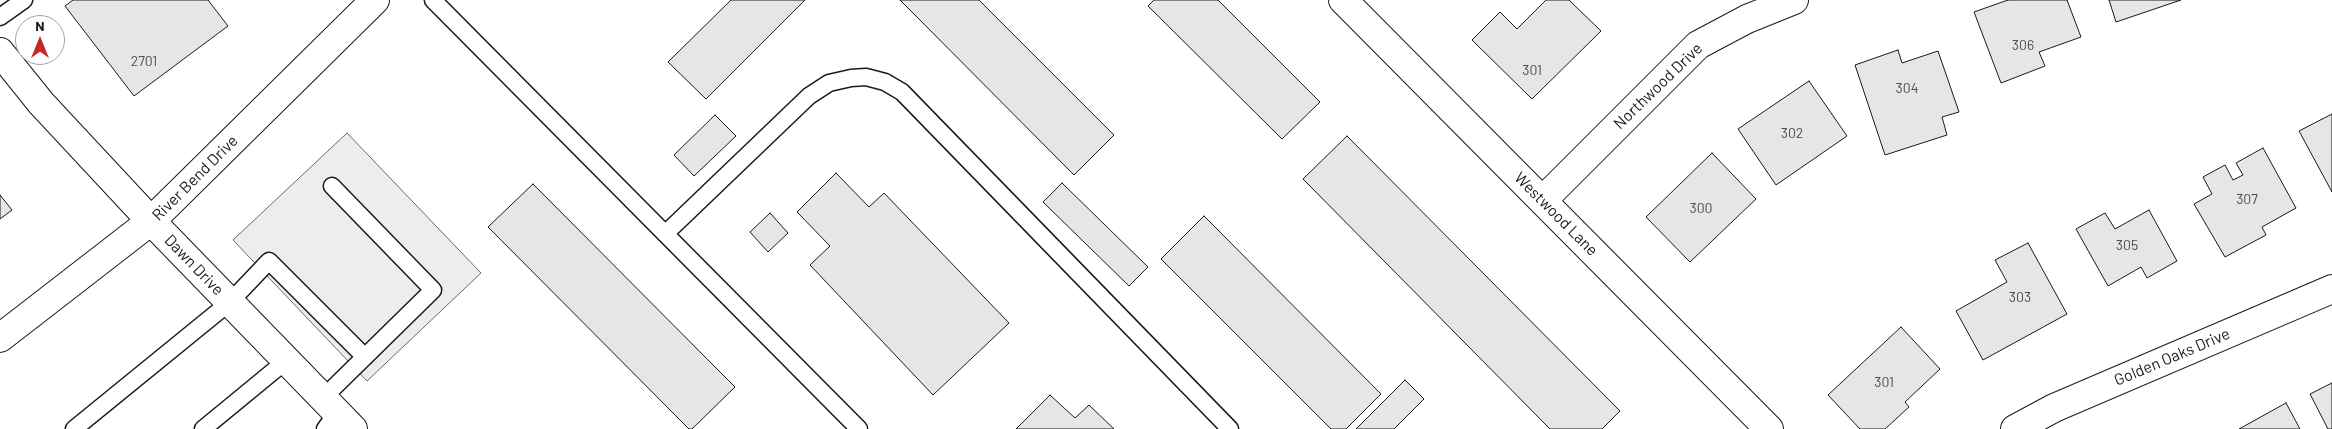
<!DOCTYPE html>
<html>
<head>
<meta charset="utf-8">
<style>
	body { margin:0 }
	#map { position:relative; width:2332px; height:429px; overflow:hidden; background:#fff; font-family:Barlow,sans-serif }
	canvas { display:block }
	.north { position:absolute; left:15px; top:15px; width:50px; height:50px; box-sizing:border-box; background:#fff; border:1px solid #a3a3a3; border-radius:50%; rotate:0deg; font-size:14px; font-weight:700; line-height:20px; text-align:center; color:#1a1a1a }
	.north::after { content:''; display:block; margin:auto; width:18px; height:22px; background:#c62828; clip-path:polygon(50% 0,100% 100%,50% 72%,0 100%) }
</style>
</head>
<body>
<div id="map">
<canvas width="2332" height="429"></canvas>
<div class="north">N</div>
</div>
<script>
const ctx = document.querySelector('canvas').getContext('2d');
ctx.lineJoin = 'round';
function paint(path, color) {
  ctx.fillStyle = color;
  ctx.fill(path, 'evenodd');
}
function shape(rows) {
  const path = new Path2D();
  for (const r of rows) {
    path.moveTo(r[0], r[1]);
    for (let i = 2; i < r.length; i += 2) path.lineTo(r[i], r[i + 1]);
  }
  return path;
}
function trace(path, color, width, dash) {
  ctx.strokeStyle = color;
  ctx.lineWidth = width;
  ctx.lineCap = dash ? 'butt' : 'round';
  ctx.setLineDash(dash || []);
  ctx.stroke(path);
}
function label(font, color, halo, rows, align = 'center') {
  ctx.font = font + ' Barlow,sans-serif';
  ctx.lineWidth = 4;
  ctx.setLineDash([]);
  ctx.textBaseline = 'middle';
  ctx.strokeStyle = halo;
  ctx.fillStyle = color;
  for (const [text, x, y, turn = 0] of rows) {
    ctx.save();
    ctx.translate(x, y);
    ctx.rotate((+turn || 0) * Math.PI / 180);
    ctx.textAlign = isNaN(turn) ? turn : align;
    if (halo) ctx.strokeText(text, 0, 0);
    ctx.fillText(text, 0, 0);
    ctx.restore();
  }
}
const parking = shape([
	[347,133,481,273,367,381,233,240,347,133]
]);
paint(parking, '#ededed');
trace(parking, '#6a6a6a', 1);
const building = shape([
	[73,0,208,0,228,26,134,96,65,6,73,0],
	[731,0,805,0,706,99,668,62,731,0],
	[900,0,979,0,1114,135,1074,175,900,0],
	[1154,0,1218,0,1320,102,1282,139,1148,6,1154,0],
	[1546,0,1569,0,1601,31,1532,99,1472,40,1500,12,1517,29,1546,0],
	[2008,0,2067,0,2081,37,2039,52,2045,66,2001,83,1974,12,2008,0],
	[2109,0,2181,0,2116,22,2109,0],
	[1898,50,1902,63,1938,51,1959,112,1942,117,1947,135,1885,155,1855,65,1898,50],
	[1809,81,1847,136,1776,185,1738,129,1809,81],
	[2332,114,2332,192,2299,131,2332,114],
	[715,115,736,136,694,176,674,155,715,115],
	[1347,136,1620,411,1602,429,1550,429,1303,179,1347,136],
	[2263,148,2296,208,2262,227,2266,235,2225,257,2194,204,2212,194,2203,177,2225,165,2233,180,2243,175,2236,163,2263,148],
	[1712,153,1756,199,1690,262,1646,217,1712,153],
	[836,173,869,207,884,193,1009,323,933,395,810,265,830,246,797,212,836,173],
	[1062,183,1148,267,1129,286,1043,202,1062,183],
	[533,184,735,387,692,429,689,429,488,227,533,184],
	[0,195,12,210,0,219,0,195],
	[2149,210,2177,261,2147,278,2141,267,2108,286,2076,229,2105,213,2115,229,2149,210],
	[770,213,788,233,768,252,750,232,770,213],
	[1204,216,1381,394,1346,429,1331,429,1161,259,1204,216],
	[2028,243,2067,314,1983,360,1956,311,2007,282,1995,260,2028,243],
	[1901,327,1940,369,1905,402,1909,407,1885,429,1860,429,1828,395,1901,327],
	[1405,380,1424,399,1394,429,1356,429,1405,380],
	[2332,383,2332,429,2328,429,2310,394,2332,383],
	[1050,395,1075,418,1089,405,1114,429,1016,429,1050,395],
	[2286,403,2300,429,2239,429,2286,403]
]);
paint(building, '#e6e6e6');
trace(building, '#1a1a1a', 1);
const lane = shape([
	[433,0,859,429],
	[0,17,24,0],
	[665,234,809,96,829,83,851,78,866,77,885,82,902,92,1230,429],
	[323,398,433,290,332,186],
	[74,429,230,302,269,261,365,357],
	[203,429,287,360],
	[325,429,337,412]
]);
const street = shape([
	[1343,0,1769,429],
	[0,52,41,103,151,221,353,429],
	[1543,200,1698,45,1747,19,1794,0],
	[2015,429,2054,408,2332,289]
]);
const secondary = shape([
	[0,338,151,221,375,0]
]);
trace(lane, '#1a1a1a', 19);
trace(street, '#1a1a1a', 30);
trace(secondary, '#1a1a1a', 30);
trace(lane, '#fff', 16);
trace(street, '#fff', 28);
trace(secondary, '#fff', 28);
label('14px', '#4d4d4d', null, [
	["306",2023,45],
	["2701",144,61],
	["301",1532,70],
	["304",1907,88],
	["302",1792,133],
	["307",2247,199],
	["300",1701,208],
	["305",2127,245],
	["303",2020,297],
	["301",1884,382]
]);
label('16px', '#1a1a1a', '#fff', [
	["Northwood Drive",1658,86,-44],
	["River Bend Drive",195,178,-45],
	["Westwood Lane",1556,214,45],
	["Dawn Drive",194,265,46],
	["Golden Oaks Drive",2172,357,-23]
]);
</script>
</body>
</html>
